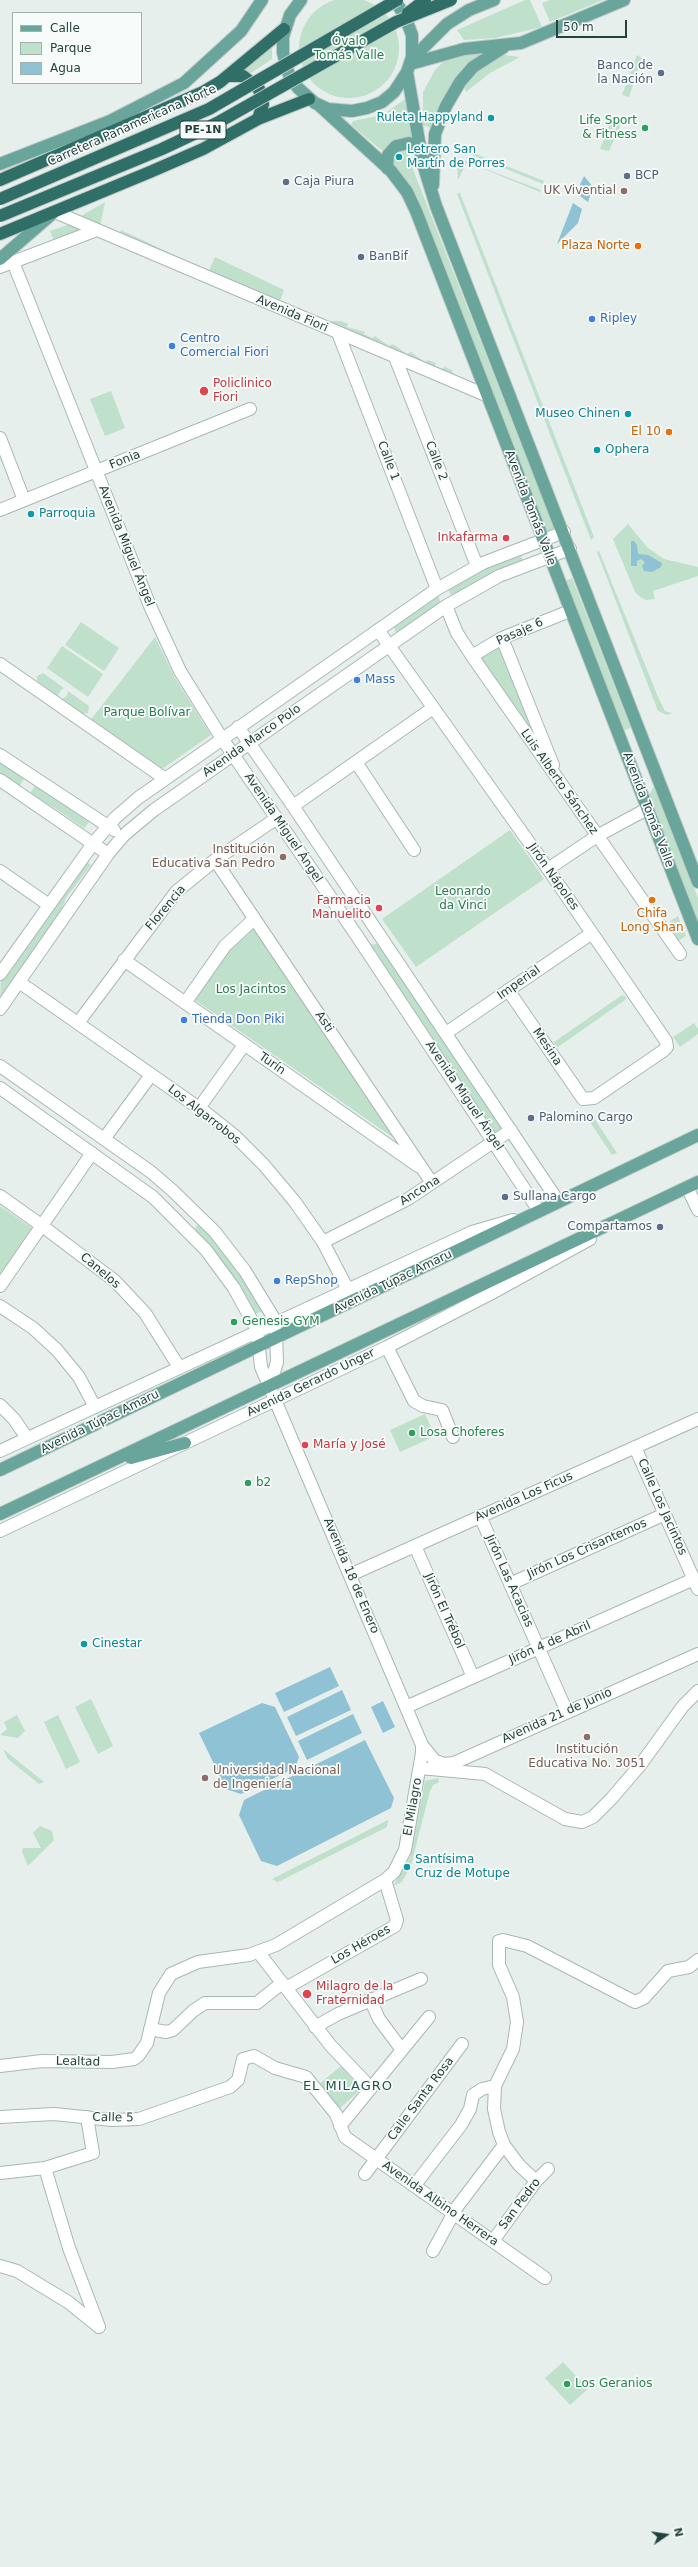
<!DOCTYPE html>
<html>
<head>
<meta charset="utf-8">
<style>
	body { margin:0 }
	#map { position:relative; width:698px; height:2567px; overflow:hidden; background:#e6efec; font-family:"DejaVu Sans",sans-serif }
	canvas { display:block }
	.legend { position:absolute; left:12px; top:12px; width:130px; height:72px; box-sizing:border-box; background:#f7fbf9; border:1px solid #a3b1ae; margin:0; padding:5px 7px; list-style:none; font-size:12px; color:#24423d }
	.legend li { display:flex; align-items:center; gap:8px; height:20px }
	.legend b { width:20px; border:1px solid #a3b1ae }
	.north { position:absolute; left:646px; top:2515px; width:40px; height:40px; -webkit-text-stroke:3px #f7fbf9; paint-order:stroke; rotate:77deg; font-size:11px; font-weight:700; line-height:16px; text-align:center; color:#24423d }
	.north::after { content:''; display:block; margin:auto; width:14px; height:18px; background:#24423d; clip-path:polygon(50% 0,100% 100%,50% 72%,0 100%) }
	.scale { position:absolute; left:556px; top:20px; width:71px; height:18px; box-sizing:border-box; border:2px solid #24423d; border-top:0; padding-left:5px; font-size:12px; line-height:14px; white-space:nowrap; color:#24423d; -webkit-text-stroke:3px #f7fbf9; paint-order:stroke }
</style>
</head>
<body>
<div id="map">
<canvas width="698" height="2567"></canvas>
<ul class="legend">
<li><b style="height:5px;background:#6aa59b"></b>Calle</li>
<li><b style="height:11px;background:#bfe0cb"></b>Parque</li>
<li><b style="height:11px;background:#8ec2d4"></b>Agua</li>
</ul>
<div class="north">N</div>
<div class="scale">50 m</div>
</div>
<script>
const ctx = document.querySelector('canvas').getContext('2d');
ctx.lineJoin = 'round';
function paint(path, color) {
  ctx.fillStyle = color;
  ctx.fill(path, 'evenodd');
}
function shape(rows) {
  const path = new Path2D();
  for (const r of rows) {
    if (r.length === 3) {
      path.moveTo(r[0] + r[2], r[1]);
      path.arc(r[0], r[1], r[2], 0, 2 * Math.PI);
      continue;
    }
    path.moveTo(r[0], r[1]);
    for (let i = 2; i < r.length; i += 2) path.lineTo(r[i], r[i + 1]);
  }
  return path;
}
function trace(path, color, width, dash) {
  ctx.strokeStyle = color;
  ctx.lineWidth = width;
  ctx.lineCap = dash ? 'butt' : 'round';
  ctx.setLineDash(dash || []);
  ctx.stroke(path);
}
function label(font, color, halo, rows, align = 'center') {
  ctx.font = font + ' "DejaVu Sans",sans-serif';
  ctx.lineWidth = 3.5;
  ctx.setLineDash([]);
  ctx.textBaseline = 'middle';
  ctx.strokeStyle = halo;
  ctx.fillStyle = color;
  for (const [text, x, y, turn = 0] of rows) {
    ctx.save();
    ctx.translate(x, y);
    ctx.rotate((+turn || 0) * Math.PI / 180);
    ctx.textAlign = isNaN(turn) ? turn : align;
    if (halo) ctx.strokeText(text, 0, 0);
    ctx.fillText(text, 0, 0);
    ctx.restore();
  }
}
paint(shape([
	[349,48,50],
	[525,0,530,0,542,27,495,38,464,40,457,30],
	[550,0,603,0,550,22,542,3],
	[272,43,272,59,248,75,238,71],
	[486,52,449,88,438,109,431,128,423,125,423,92,435,70,442,63,459,55],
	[497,54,520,57,490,73,466,92,464,87,467,79],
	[637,55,642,58,629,97,622,95],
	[407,98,410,101,411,137,385,153,351,125,353,121,382,115],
	[613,116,622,121,609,151,600,149],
	[399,150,406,151,411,159,412,167,555,530,546,534,413,192,396,170,392,162,392,155],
	[466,150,544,181,543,184,465,152],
	[457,158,541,190,540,192,467,162,458,180],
	[460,193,594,537,591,540,457,194],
	[105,202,100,227,80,217,81,216],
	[71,224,80,231,54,241,50,231],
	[121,230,187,261,186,264,119,235],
	[215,257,284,290,279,303,208,273],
	[328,321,341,321,348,324,347,327,365,332,364,334,372,338,375,336,389,346,393,344,407,354,411,352,425,362,428,360,436,363,435,366,441,369,445,367,452,370,453,376,328,323],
	[111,391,125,428,105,436,90,399],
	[628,524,648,548,664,559,698,567,698,576,653,591,655,599,646,600,640,597,635,592,613,539],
	[599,551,658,697,665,711,672,713,667,715,658,711,597,552],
	[520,554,523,560,521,562,452,597,448,589,478,571],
	[572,578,631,728,621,731,563,582],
	[438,595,441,604,396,634,394,627],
	[81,622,119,648,104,671,65,645],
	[155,637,175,678,211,735,159,771,89,722],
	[499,644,550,763,478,658],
	[62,646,103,674,88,697,47,668],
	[43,673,64,688,60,691,58,696,37,681,37,676],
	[68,691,89,706,88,713,83,714,62,699,67,696],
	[0,762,24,779,19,787,0,774],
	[35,786,89,822,84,828,53,807,29,795],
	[654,786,698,898,698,927,648,797],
	[510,830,544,879,416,967,382,919],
	[87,862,91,865,66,898,61,911,0,1000,1,978],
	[678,916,686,936,678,941,670,921],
	[256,926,398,1141,195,1000,228,952],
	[381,943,503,1126,501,1131,495,1133,369,945],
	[622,995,626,997,625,1000,558,1047,555,1045,554,1042],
	[694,1023,698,1029,698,1034,680,1047,673,1037],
	[590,1112,617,1153,612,1155,586,1116],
	[0,1206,32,1228,0,1274],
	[202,1225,231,1259,264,1311,255,1314,195,1232,196,1226],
	[425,1414,435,1436,400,1452,390,1430],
	[91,1699,113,1746,98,1754,75,1707],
	[17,1715,25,1731,18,1738,0,1735,7,1729,4,1722],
	[58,1715,80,1762,66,1769,44,1722],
	[3,1749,44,1782,39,1784,8,1759],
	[438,1778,439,1782,433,1785,430,1791,411,1865,402,1882,393,1886,410,1858,425,1781],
	[388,1820,387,1827,278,1882,272,1879],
	[40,1826,52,1831,54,1840,28,1866,22,1852,23,1848,41,1848,33,1833],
	[341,2066,361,2089,339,2109,318,2085],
	[563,2362,588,2389,570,2405,545,2378]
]), '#bfe0cb');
paint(shape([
	[584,176,593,187,588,202,576,193],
	[573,203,582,209,578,223,557,244],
	[631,541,634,541,637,545,638,554,648,555,662,563,661,567,652,572,644,571,642,566,645,562,641,559,637,561,637,566,631,566],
	[330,1667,339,1686,284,1712,275,1693],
	[342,1690,351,1710,296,1736,287,1717],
	[383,1701,395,1727,383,1733,371,1707],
	[262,1703,275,1707,299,1757,295,1768,241,1794,226,1789,199,1733],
	[353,1714,362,1733,307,1760,298,1741],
	[365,1740,394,1798,391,1808,277,1866,261,1861,239,1815,244,1800]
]), '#8ec2d4');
const minor = shape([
	[55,212,488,396],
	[13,262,150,606,180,671,221,737,357,936,539,1211],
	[0,267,97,230],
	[338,333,437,589],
	[395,357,477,566],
	[0,438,24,500],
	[0,510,250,409],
	[446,606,457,633,472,656,680,954],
	[378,630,548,869,666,1041,667,1047,663,1051,594,1098,583,1099,508,990],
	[502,638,553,765],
	[472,656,502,638,570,611],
	[0,664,164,778],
	[238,727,293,806,558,1201],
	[0,755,114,830],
	[356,762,414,850],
	[0,780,108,854],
	[293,806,433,708],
	[215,860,432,1183],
	[548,869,597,836,647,809],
	[0,871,49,905],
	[124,960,418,1166],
	[0,974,92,845,115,818,138,798,437,589,483,563,564,532],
	[19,982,206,1113,235,1136,264,1165,295,1202,323,1242,347,1288],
	[185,1003,225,946,254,919],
	[0,1009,108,854,124,835,154,810,446,606,499,576,570,549],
	[78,1023,176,892,215,860,277,818],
	[446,1033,592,933],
	[0,1066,151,1172,173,1191,215,1232,245,1271,273,1317,276,1333,277,1362,270,1386],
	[0,1088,153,1197,206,1250,234,1288,257,1330,261,1367,422,1745,422,1753,405,1850,394,1872,385,1880,276,1945,249,1955,198,1962,171,1974,159,1993,147,2043,138,2056,134,2059,112,2062,42,2061,0,2066],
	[199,1108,244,1045],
	[104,1139,151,1075],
	[687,1187,698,1210],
	[0,1196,41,1225,115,1281,145,1313,179,1367],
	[323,1242,408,1199,511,1130],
	[0,1286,92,1153],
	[0,1306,33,1328,57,1350,79,1377,95,1407],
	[387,1347,414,1401,423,1406,442,1410,453,1437],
	[0,1405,14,1419,27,1438],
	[635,1447,698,1589],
	[0,1451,472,1232,513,1220],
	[480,1516,567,1712],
	[0,1531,387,1347,490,1294,590,1239],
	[415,1546,473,1677],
	[350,1575,698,1419],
	[510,1584,665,1514],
	[406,1707,694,1579],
	[422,1745,435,1761,444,1764,454,1763,698,1654],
	[420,1768,485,1774,565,1819,582,1822,593,1817,612,1798,641,1764,683,1706,698,1691],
	[259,1953,331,2046,370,2087],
	[286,1988,395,1926,397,1920,385,1880],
	[370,1999,379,2019,402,2050],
	[315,2027,338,2014,421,1979],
	[150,2029,166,2032,173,2030,193,2011,205,2003,257,2003,282,1983],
	[0,2117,54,2114,112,2120,139,2119,230,2087,238,2080,243,2059,254,2056,275,2068,306,2077,336,2114,345,2137,545,2278],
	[340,2126,429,2017],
	[45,2168,69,2248,99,2327],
	[0,2173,45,2168,93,2153,87,2117],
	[365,2174,462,2044],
	[536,2181,519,2165,504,2145,499,2132,494,2109,495,2086,513,2049,517,2022,513,1997,499,1965,499,1941,503,1940,527,1946,635,2002,644,1998,668,1971,689,1967,698,1960],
	[414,2186,461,2125,470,2109,473,2095,482,2089,495,2086],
	[493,2241,536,2181,548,2169],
	[433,2251,457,2207,504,2145],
	[0,2266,17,2271,68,2302,98,2326]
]);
const major = shape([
	[301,0,290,15,283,37,283,53,289,75,298,88,315,103,328,109,352,111,367,108,382,102,394,92,407,72,412,57,412,35,404,14,394,0],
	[411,60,447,24,469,10,494,0],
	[410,64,464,49,521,43,624,0],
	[407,72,423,164,436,206,698,882],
	[320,106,391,171,407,192,416,211,698,939],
	[0,164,110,121,184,83,241,31,262,0],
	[387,168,388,155,396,146,409,143,420,148],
	[433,185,435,134,446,106,460,82,473,67,504,47],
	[0,259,52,214],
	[131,1458,185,1443],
	[0,1470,698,1135],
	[0,1514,698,1182]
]);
const highway = shape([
	[228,76,243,76,259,89,263,104,258,119],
	[0,180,203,92,220,82,284,29],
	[0,234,150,172,203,149,258,119,309,99]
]);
trace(minor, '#a8b8b4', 14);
trace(major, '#c2cac9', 14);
trace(highway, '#c2cac9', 14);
trace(minor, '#fff', 12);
trace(major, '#6aa59b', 12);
trace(highway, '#2f6f68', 12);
const highwayBridge = shape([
	[408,13,425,0],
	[0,199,209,109,397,0],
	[0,216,162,149,217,123,396,22,451,0]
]);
trace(highwayBridge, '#c2cac9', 14, []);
trace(highwayBridge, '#2f6f68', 12);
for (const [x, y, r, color] of [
	[661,73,4,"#5c6f8a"],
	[491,118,4,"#0f9aa8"],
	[645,128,4,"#2e9e5b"],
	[399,157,4,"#0f9aa8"],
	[627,176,4,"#5c6f8a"],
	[286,182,4,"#5c6f8a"],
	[624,191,4,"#8d6e63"],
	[638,246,4,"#e8710a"],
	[361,257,4,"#5c6f8a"],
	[592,319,4,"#3f7fe0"],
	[172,346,4,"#3f7fe0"],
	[204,391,5,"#e0444e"],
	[628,414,4,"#0f9aa8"],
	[669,432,4,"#e8710a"],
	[597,450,4,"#0f9aa8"],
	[31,514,4,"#0f9aa8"],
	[506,538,4,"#e0444e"],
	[357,680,4,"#3f7fe0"],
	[283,857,4,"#8d6e63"],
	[652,900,4,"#e8710a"],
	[379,908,4,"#e0444e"],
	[184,1020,4,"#3f7fe0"],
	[531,1118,4,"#5c6f8a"],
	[505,1197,4,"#5c6f8a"],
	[660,1227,4,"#5c6f8a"],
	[277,1281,4,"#3f7fe0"],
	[234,1322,4,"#2e9e5b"],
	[412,1433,4,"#2e9e5b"],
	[305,1445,4,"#e0444e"],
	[248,1483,4,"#2e9e5b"],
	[84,1644,4,"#0f9aa8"],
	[587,1737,4,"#8d6e63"],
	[205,1778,4,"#8d6e63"],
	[407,1867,4,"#0f9aa8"],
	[307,1994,5,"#e0444e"],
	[567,2384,4,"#2e9e5b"]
]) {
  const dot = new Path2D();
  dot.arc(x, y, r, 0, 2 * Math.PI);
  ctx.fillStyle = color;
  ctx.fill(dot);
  trace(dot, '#f7fbf9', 1.5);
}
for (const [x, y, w] of [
	[203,130,46]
]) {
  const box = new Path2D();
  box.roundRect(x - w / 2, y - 9, w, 18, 3);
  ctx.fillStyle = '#f7fbf9';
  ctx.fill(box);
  trace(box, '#24423d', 1);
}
label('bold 11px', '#24423d', null, [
	["PE-1N",203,130]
]);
label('12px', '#2d7a52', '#f7fbf9', [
	["Óvalo",349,42],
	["Tomás Valle",349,56],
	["Parque Bolívar",147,713],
	["Leonardo",463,892],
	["da Vinci",463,906],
	["Los Jacintos",251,990]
]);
label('12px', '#4e5e75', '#f7fbf9', [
	["Banco de",653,66,"right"],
	["la Nación",653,80,"right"],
	["BCP",635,176],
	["Caja Piura",294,182],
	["BanBif",369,257],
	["Palomino Cargo",539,1118],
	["Sullana Cargo",513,1197],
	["Compartamos",652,1227,"right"]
], 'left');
label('12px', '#0d838f', '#f7fbf9', [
	["Ruleta Happyland",483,118,"right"],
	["Letrero San",407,150],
	["Martín de Porres",407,164],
	["Museo Chinen",620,414,"right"],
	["Ophera",605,450],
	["Parroquia",39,514],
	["Cinestar",92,1644],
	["Santísima",415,1860],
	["Cruz de Motupe",415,1874]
], 'left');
label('12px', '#27864d', '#f7fbf9', [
	["Life Sport",637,121,"right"],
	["& Fitness",637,135,"right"],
	["Genesis GYM",242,1322],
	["Losa Choferes",420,1433],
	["b2",256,1483],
	["Los Geranios",575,2384]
], 'left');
label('12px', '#24423d', '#f7fbf9', [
	["Carretera Panamericana Norte",132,126,-24],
	["Avenida Fiori",292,314,23],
	["Fonia",125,460,-22],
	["Calle 1",388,461,69],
	["Calle 2",436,461,69],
	["Avenida Tomás Valle",530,508,69],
	["Avenida Miguel Ángel",126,546,68],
	["Pasaje 6",520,632,-24],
	["Avenida Marco Polo",252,741,-35],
	["Luis Alberto Sánchez",559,782,55],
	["Avenida Tomás Valle",648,810,69],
	["Avenida Miguel Ángel",283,828,56],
	["Jirón Nápoles",553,877,55],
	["Florencia",166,908,-50],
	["Imperial",519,983,-35],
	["Asti",324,1022,56],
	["Mesina",547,1047,56],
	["Turín",272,1064,35],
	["Avenida Miguel Ángel",464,1096,56],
	["Los Algarrobos",204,1115,38],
	["Ancona",420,1191,-32],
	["Canelos",100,1271,40],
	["Avenida Túpac Amaru",393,1282,-26],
	["Avenida Gerardo Unger",311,1383,-26],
	["Avenida Túpac Amaru",100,1422,-26],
	["Avenida Los Ficus",524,1497,-24],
	["Calle Los Jacintos",662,1507,66],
	["Jirón Los Crisantemos",587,1549,-24],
	["Avenida 18 de Enero",351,1576,67],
	["Jirón Las Acacias",509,1581,66],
	["Jirón El Trébol",444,1611,66],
	["Jirón 4 de Abril",550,1643,-24],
	["Avenida 21 de Junio",557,1716,-24],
	["El Milagro",413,1807,-80],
	["Los Héroes",361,1945,-30],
	["Lealtad",78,2062,1],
	["Calle Santa Rosa",421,2099,-53],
	["Calle 5",113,2118,1],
	["Avenida Albino Herrera",440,2204,35],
	["San Pedro",520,2204,-53]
]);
label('12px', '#785e54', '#f7fbf9', [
	["UK Vivential",616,191],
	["Institución",275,850],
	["Educativa San Pedro",275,864],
	["Institución",587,1750,"center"],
	["Educativa No. 3051",587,1764,"center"],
	["Universidad Nacional",213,1771,"left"],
	["de Ingeniería",213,1785,"left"]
], 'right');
label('12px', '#c56008', '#f7fbf9', [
	["Plaza Norte",630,246],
	["El 10",661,432],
	["Chifa",652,914,"center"],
	["Long Shan",652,928,"center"]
], 'right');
label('12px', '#366cbe', '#f7fbf9', [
	["Ripley",600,319],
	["Centro",180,339],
	["Comercial Fiori",180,353],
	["Mass",365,680],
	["Tienda Don Piki",192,1020],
	["RepShop",285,1281]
], 'left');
label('12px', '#be3a42', '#f7fbf9', [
	["Policlinico",213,384],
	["Fiori",213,398],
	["Inkafarma",498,538,"right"],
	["Farmacia",371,901,"right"],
	["Manuelito",371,915,"right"],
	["María y José",313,1445],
	["Milagro de la",316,1987],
	["Fraternidad",316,2001]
], 'left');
ctx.letterSpacing = '1px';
label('13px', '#1f554d', '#f7fbf9', [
	["EL MILAGRO",348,2087]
]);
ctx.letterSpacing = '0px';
</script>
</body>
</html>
